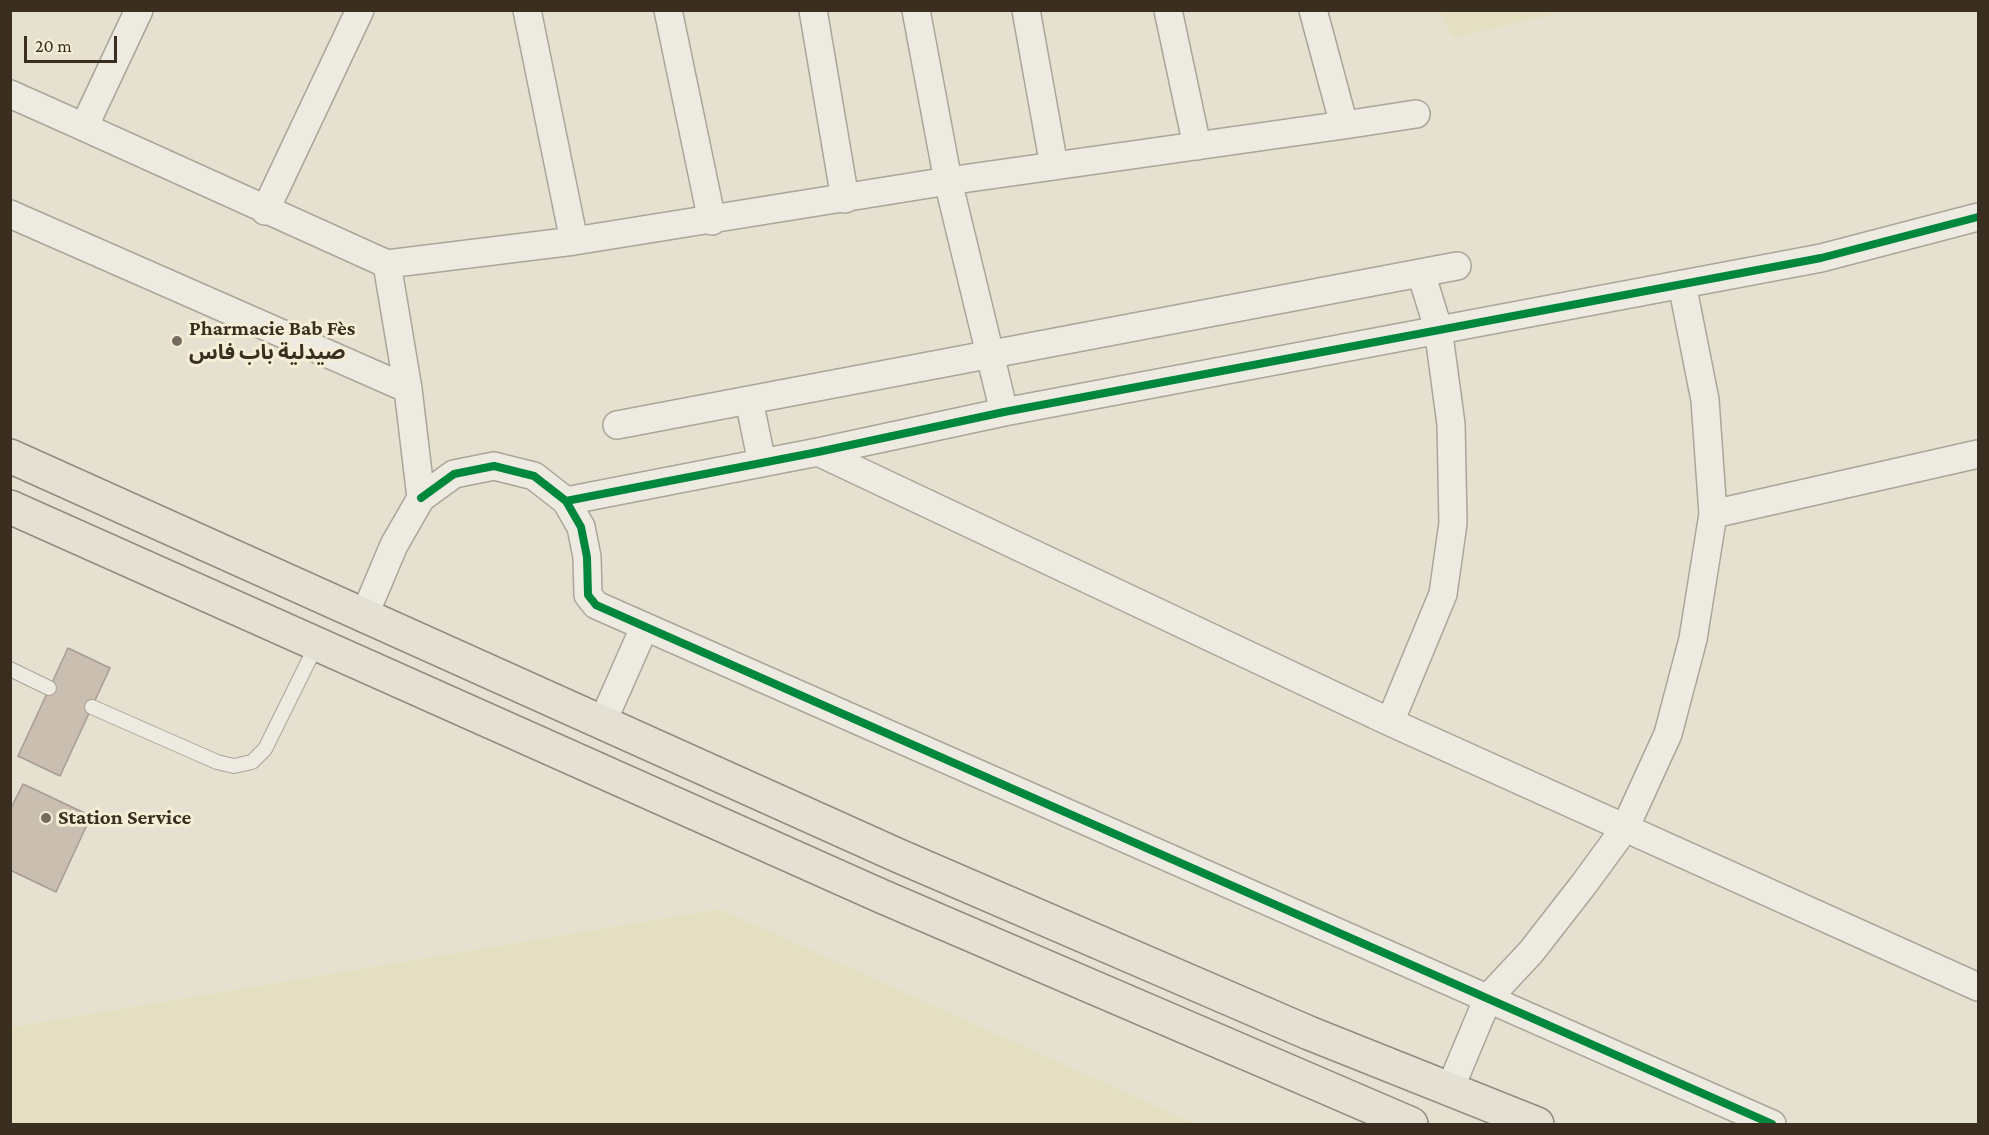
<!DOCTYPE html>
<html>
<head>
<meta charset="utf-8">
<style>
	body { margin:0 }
	#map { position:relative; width:1989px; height:1135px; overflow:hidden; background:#e5e0d0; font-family:"Crimson Pro",serif }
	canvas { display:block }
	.frame { position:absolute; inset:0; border:12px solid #3a2e20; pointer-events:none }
	.scale { position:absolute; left:24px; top:36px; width:93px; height:27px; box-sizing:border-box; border:3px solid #3a2e20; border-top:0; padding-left:8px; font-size:18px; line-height:21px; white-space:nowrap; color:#3a2e20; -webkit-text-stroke:4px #f5eed6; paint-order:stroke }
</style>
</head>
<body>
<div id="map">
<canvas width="1989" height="1135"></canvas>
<div class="frame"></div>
<div class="scale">20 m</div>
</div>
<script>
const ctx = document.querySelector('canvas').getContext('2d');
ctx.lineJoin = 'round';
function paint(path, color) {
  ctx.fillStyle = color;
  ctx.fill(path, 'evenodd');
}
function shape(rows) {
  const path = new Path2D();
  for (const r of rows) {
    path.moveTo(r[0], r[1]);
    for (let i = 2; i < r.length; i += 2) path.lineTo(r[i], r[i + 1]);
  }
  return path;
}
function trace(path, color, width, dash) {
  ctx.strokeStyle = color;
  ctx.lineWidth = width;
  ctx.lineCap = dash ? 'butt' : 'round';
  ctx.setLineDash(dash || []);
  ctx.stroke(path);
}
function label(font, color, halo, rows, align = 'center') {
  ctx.font = font + ' "Crimson Pro","Noto Sans Arabic",serif';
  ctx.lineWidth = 6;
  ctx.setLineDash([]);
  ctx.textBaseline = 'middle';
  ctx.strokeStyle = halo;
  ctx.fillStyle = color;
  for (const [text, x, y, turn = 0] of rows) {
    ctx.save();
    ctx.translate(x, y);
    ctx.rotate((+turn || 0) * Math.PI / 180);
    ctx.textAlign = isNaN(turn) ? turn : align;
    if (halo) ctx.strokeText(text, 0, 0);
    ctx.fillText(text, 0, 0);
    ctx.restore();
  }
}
paint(shape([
	[1440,11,1567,11,1453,38],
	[720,909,1196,1124,11,1124,11,1027]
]), '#e4dfc1');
const building = shape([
	[68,648,110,668,60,776,18,756,68,648],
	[23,784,91,816,56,892,10,870,10,810,23,784]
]);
paint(building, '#c9beb0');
trace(building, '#a69c8f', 1.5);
const lane = shape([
	[10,669,49,688],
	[92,707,217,762,234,766,252,762,265,749,316,646]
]);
const street = shape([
	[139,10,84,127,387,264,408,389,421,498,394,545,364,616],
	[668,10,712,221],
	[813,10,845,199],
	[1026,10,1054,166],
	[1168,10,1197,146],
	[10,94,84,127],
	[1344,125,1416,114],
	[265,211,360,10],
	[10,214,408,389],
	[574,241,948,181,916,10],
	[387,264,574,241,527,10],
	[749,400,762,463],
	[1004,412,948,181,1344,125,1313,10],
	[617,425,1457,266],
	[818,452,1390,722,1978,987],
	[421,498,454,474,494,466,534,476,566,501,581,527,587,557,588,595,596,605,1772,1124],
	[566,501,818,452,1004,412,1821,258,1978,217],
	[1713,514,1978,454],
	[1390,722,1443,594,1453,523,1451,424,1438,328,1421,273],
	[602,723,644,628],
	[1449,1091,1488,998,1531,952,1584,884,1625,828,1668,734,1693,639,1713,514,1705,400,1682,284]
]);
const primary = shape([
	[10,456,899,856,1309,1033,1537,1124],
	[10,507,881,896,1411,1124]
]);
trace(lane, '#aaa598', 16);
trace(street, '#aaa598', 30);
trace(primary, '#908a7f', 36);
trace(lane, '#edeae1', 14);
trace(street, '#edeae1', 27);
trace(primary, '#e4e0d3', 33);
trace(shape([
	[421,498,454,474,494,466,534,476,566,501,581,527,587,557,588,595,596,605,1772,1124],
	[566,501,818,452,1004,412,1821,258,1978,217]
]), '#00873e', 8);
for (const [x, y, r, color] of [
	[177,341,6,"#766c5e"],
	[46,818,6,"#766c5e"]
]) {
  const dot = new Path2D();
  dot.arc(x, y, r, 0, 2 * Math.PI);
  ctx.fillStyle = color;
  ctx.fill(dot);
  trace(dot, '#f5eed6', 2);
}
label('bold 21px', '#3a2e20', '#f5eed6', [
	["Pharmacie Bab Fès",189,329],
	["صيدلية باب فاس",189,353],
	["Station Service",58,818]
], 'left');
</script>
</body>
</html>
